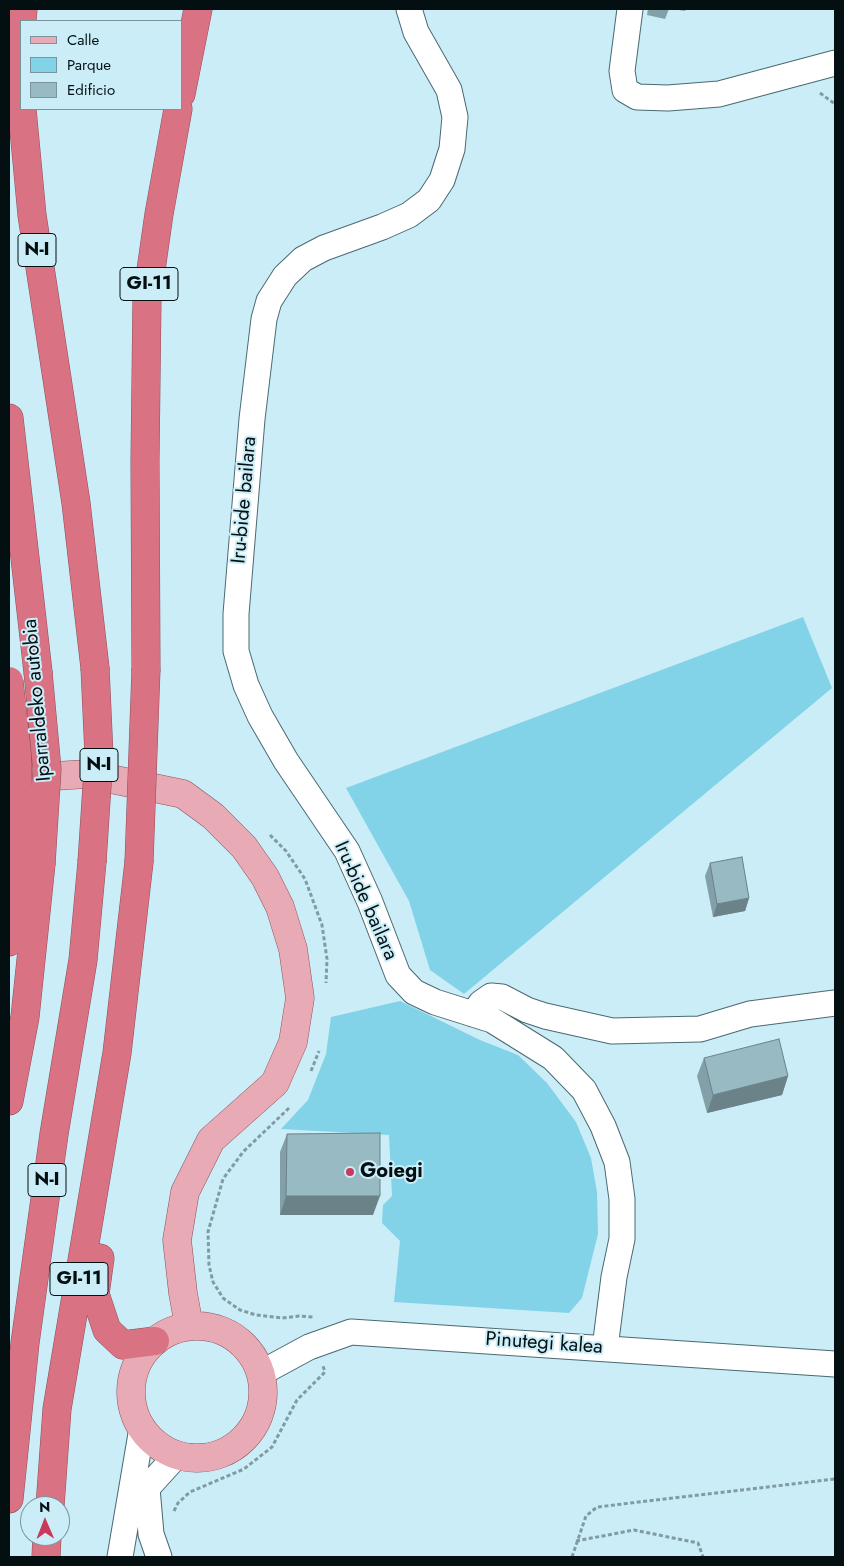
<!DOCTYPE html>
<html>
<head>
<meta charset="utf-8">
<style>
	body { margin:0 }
	#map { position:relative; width:844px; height:1566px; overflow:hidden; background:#caedf7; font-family:Jost,sans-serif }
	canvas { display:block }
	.frame { position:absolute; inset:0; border:10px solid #040f12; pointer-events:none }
	.legend { position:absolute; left:20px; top:20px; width:162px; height:90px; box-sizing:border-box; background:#caedf7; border:1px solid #7b949b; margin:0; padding:6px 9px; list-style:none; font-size:15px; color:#040f12 }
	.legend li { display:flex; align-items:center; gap:10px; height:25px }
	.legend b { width:25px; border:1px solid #7b949b }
	.north { position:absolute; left:20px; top:1496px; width:50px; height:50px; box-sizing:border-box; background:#caedf7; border:1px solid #7b949b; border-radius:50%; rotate:359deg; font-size:14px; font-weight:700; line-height:20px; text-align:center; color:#040f12 }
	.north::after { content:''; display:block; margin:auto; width:18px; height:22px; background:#c8395c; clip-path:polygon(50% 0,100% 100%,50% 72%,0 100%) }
</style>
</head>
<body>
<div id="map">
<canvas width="844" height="1566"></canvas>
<div class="frame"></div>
<ul class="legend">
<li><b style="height:6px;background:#e8aab5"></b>Calle</li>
<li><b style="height:14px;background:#83d3e8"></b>Parque</li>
<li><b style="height:14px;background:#98bac3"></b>Edificio</li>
</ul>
<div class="north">N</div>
</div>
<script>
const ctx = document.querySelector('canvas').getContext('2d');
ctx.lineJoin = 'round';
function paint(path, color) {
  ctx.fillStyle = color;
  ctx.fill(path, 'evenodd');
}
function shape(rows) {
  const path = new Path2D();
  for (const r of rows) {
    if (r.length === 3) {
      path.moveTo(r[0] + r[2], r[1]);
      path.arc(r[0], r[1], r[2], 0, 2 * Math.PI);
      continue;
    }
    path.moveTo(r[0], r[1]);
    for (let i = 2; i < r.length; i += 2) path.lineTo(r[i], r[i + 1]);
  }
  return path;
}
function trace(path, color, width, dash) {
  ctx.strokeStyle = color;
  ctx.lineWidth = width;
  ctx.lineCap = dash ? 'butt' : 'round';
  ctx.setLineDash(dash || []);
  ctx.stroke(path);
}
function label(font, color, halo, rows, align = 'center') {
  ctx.font = font + ' Jost,sans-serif';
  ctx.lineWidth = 4;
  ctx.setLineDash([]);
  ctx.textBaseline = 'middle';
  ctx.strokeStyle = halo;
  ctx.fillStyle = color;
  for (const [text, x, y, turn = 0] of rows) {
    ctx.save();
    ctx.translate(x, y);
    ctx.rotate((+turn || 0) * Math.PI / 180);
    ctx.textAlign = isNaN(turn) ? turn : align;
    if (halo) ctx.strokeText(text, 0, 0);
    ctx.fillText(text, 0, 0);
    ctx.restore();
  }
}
paint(shape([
	[803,617,832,688,464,994,430,970,409,901,346,788],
	[400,1001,480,1040,518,1055,547,1083,576,1122,591,1158,597,1192,598,1234,582,1298,569,1313,394,1302,400,1241,382,1223,383,1205,392,1196,389,1135,281,1129,308,1100,326,1054,331,1017]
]), '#83d3e8');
const minor = shape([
	[409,9,416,32,449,90,455,117,452,149,442,180,429,200,409,215,382,227,324,248,303,259,285,276,269,301,264,319,252,419,236,614,236,651,246,685,260,716,286,761,347,851,370,902,398,975,414,992,435,1002,492,1020,553,1058,584,1090,603,1126,617,1162,622,1199,622,1239,614,1277,605,1348],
	[630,9,622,71,625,90,637,97,668,98,719,94,835,63],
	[473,1014,481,1003,491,996,502,997,527,1010,545,1016,612,1031,700,1029,750,1014,835,1003],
	[261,1373,309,1347,351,1332,835,1364],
	[147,1488,151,1534,159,1557],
	[134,1514,147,1488,177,1455],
	[120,1557,142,1428]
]);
const major = shape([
	[23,778,87,774,183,794,213,816,244,847,265,877,280,907,293,949,300,998,293,1042,275,1083,211,1140,185,1192,177,1240,183,1293,189,1326],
	[197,1392,66]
]);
const highway = shape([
	[22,21,23,9],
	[21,31,19,67,21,94],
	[181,94,198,9],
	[22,109,32,215,76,503,95,668],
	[9,418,38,672],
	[146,669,145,461,147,298,159,214,178,109],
	[9,942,20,865],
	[9,1101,25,1017,41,864],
	[100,1258,95,1294,107,1330,123,1345,155,1341],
	[9,1499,25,1343,54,1134,83,960,92,862],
	[50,1506,57,1409,117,1053,139,862],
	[46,1557,47,1536]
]);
trace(minor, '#4a6972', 27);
trace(major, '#8e4f5b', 29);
trace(highway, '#8e4f5b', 29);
trace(shape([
	[820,93,835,104],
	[270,835,286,851,305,879,322,925,327,959,326,983],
	[311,1071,319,1051],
	[289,1108,243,1152,223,1179,208,1232,209,1265,213,1282,223,1298,240,1310,256,1315,282,1318,299,1316,313,1317],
	[174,1511,178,1503,190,1492,244,1469,272,1447,297,1400,325,1372,323,1366],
	[576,1541,634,1530,698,1543,703,1557],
	[572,1557,586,1516,597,1507,835,1479]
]), '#819ba2', 3, [4, 2.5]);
trace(minor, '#fff', 25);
trace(major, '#e8aab5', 28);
trace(highway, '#d97283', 28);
const highwayBridge = shape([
	[38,672,47,769,41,864],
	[9,681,17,754,20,865],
	[92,862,99,755,95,668],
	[139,862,146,669]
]);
trace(highwayBridge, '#8e4f5b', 29, []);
trace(highwayBridge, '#d97283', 28);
paint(shape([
	[648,9,669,9,665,19,647,15],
	[672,9,686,9,685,11],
	[710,863,749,898,745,911,713,917,705,876],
	[704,1058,788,1076,782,1095,707,1113,697,1076],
	[287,1134,373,1215,280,1215,280,1152]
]), '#83a0a8');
paint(shape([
	[749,898,745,911,713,917,717,904],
	[788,1076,782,1095,707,1113,713,1095],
	[286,1196,380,1196,373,1215,280,1215]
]), '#6a8288');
const building = shape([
	[742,857,749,898,717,904,710,863,742,857],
	[779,1039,788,1076,713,1095,704,1058,779,1039],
	[380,1133,380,1196,286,1196,287,1134,380,1133]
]);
paint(building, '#98bac3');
trace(building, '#6a8288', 1);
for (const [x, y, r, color] of [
	[350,1172,5,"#c8395c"]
]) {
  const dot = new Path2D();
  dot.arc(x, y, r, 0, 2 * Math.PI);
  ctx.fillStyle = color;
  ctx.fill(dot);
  trace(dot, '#caedf7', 2);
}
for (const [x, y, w] of [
	[37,250,38],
	[149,284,58],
	[99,765,38],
	[47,1180,38],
	[79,1279,58]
]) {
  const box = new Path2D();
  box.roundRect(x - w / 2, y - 16.5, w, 33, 4);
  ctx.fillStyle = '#caedf7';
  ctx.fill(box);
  trace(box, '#040f12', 1);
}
label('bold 19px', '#040f12', null, [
	["N-I",37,250],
	["GI-11",149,284],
	["N-I",99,765],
	["N-I",47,1180],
	["GI-11",79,1279]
]);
label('20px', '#040f12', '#caedf7', [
	["Iru-bide bailara",245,500,-85],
	["Iparraldeko autobia",38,700,-95],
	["Iru-bide bailara",365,901,66],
	["Pinutegi kalea",544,1344,4]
]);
label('bold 20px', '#040f12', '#caedf7', [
	["Goiegi",360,1172]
], 'left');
</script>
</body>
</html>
